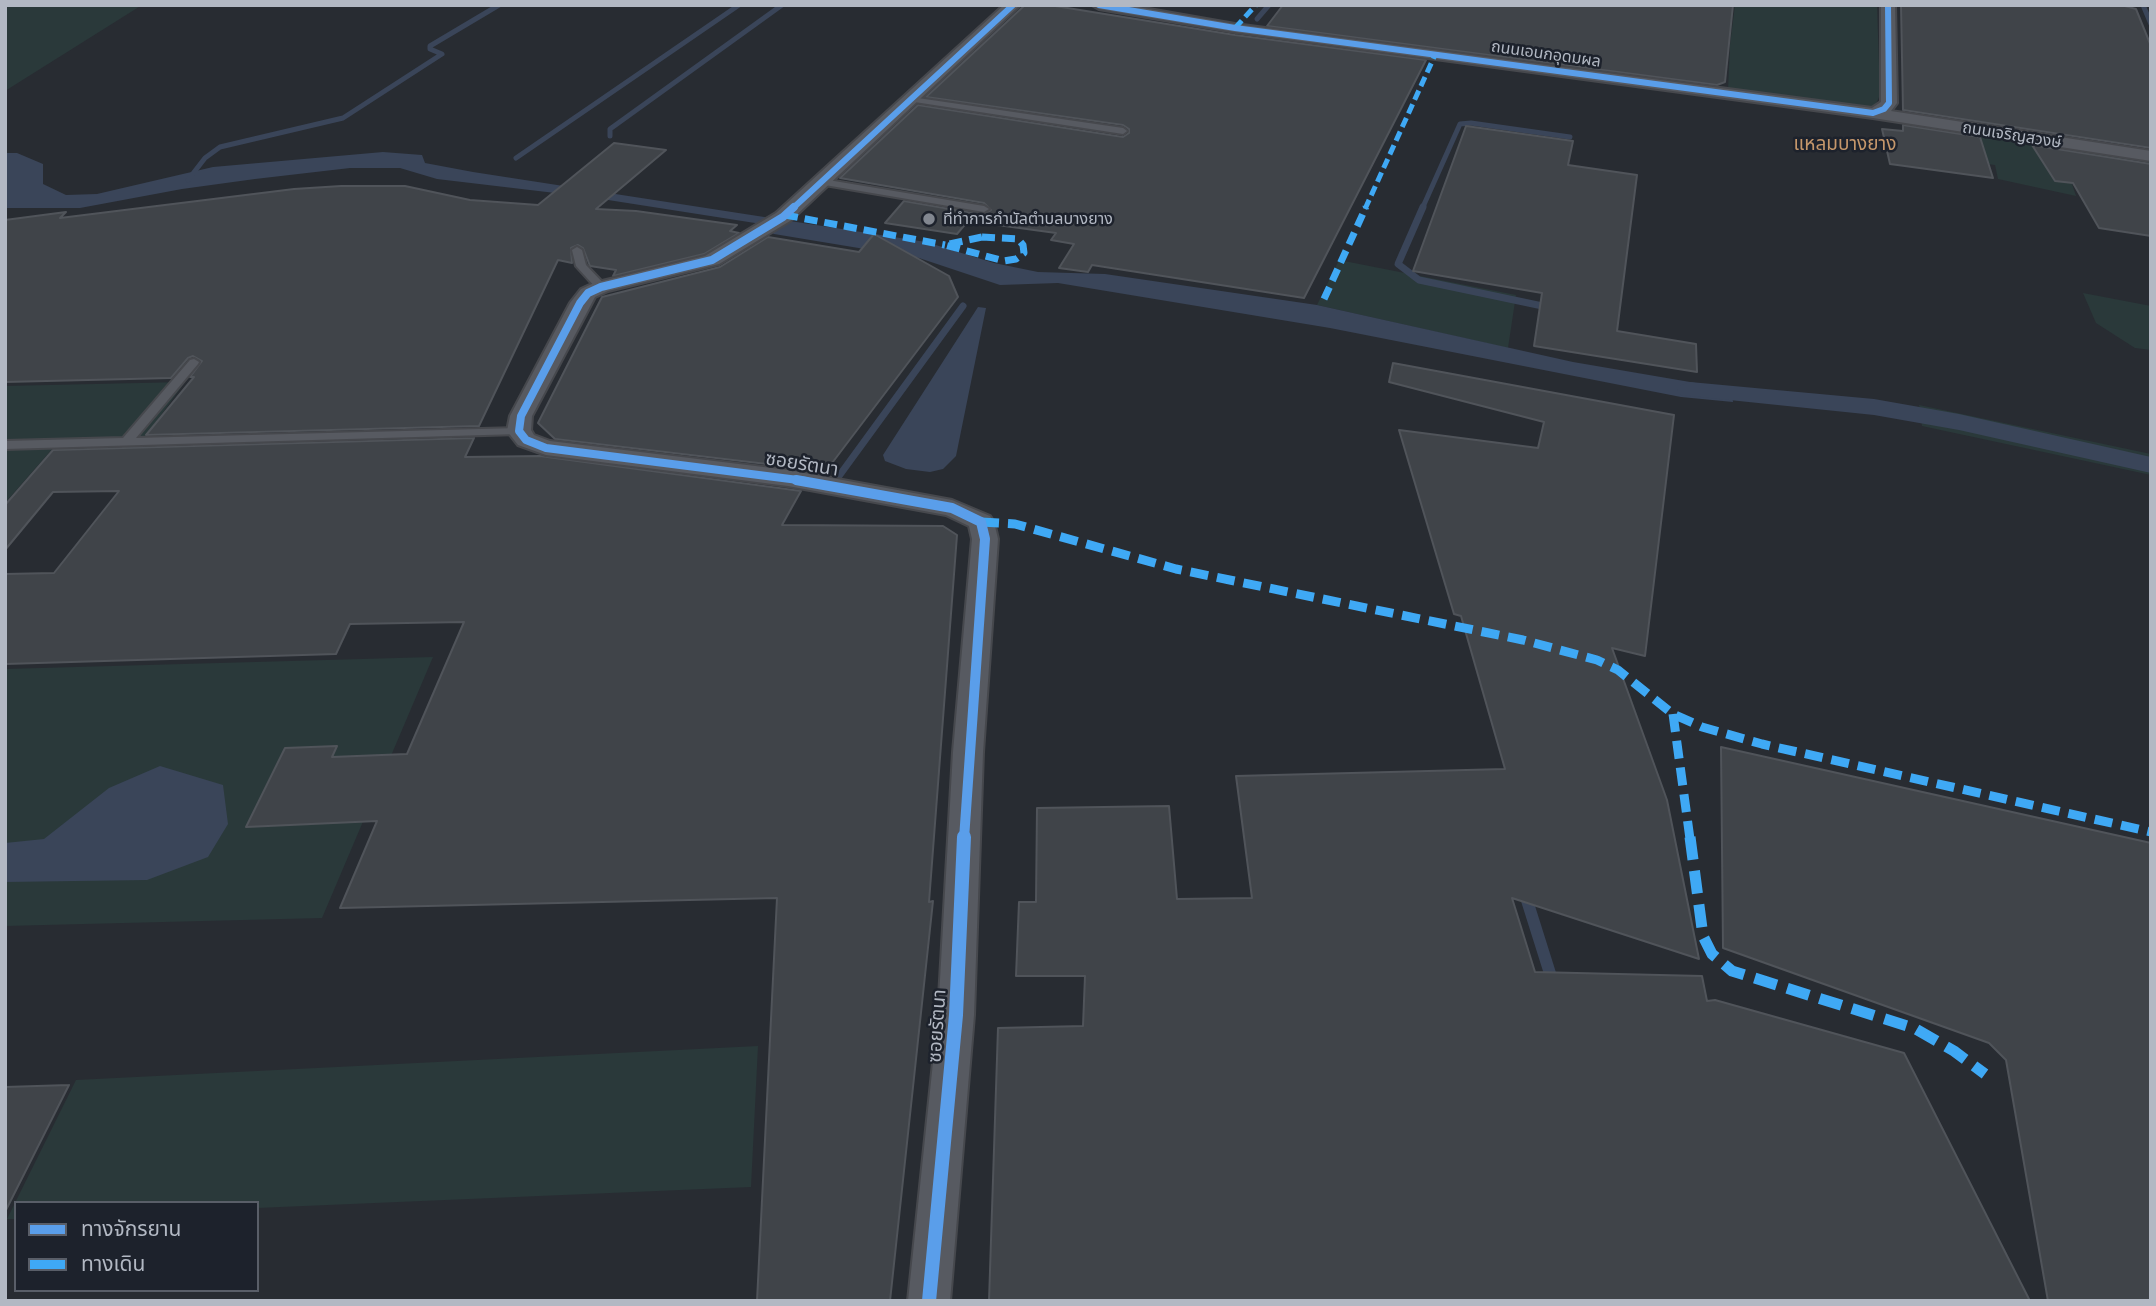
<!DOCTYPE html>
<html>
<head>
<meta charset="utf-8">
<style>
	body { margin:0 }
	#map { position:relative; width:2156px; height:1306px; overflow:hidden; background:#282c32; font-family:"Asap Condensed","Noto Sans Thai",sans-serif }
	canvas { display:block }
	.frame { position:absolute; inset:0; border:7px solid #b2b8c3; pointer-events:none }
	.legend { position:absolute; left:14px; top:1201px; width:245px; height:91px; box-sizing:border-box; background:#1d222c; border:2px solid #595e68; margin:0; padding:9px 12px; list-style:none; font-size:21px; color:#b2b8c3 }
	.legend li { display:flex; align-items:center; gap:14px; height:35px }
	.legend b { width:35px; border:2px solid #595e68 }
</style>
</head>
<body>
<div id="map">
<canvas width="2156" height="1306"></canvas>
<div class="frame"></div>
<ul class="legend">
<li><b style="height:9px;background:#5a9eea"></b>ทางจักรยาน</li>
<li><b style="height:9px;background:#3fa9f5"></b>ทางเดิน</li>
</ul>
</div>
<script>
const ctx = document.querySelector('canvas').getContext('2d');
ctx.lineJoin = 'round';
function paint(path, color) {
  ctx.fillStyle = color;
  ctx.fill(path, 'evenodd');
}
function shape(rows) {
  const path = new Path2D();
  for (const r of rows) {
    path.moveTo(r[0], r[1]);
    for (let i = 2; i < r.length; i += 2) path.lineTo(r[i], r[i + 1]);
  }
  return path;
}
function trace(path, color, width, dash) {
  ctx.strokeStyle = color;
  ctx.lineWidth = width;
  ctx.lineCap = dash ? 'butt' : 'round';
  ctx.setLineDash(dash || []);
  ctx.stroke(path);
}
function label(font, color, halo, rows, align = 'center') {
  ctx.font = font + ' "Asap Condensed","Noto Sans Thai",sans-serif';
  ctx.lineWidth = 5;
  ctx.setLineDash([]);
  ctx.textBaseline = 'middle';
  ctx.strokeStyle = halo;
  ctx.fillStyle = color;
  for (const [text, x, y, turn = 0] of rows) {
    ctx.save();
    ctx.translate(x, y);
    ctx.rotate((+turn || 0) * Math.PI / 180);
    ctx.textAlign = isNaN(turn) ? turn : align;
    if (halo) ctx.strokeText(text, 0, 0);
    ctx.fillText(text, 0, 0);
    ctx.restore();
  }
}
paint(shape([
	[5,5,142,5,5,91],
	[1735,5,1877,5,1880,95,1875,106,1862,108,1728,90,1730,45],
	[1955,129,2151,158,2151,176,2093,186,2072,184,2076,196,1998,179,1995,165,1966,161],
	[1339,260,1516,295,1508,348,1317,305],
	[2083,293,2151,306,2151,350,2135,348,2096,323],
	[185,382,145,437,5,440,5,386],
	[1919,405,2151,454,2151,475,1922,426],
	[5,447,54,447,5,503],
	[433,657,322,918,5,926,5,669],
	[758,1046,751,1187,257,1208,257,1203,16,1203,16,1219,7,1219,76,1080]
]), '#2a393a');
paint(shape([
	[383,152,422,155,425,163,473,172,926,242,994,263,1038,272,1105,274,1317,305,1573,362,1731,389,1733,402,1681,397,1330,328,1058,283,1000,285,919,258,774,234,755,223,589,197,437,179,400,168,350,168,255,179,182,189,80,208,5,208,5,153,17,153,43,164,43,184,66,195,97,194,213,167],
	[978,307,986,308,956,456,943,469,930,472,906,469,885,461,883,455],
	[160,766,223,785,228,824,208,857,147,880,5,882,5,843,44,839,109,788]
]), '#3a4559');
trace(shape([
	[2143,5,2151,24],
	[1257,19,1269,5],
	[610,136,610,129,782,5],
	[516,158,739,5],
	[188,180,205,158,220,147,343,118,442,54,430,49,430,46,499,5],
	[1422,209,1460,124,1471,123,1570,137]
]), '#3a4559', 5);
trace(shape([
	[1423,207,1398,264,1419,280,1552,308],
	[839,476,963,306]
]), '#3a4559', 7);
trace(shape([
	[1525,894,1553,983]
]), '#3a4559', 12);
paint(shape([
	[1690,382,1874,399,1959,414,2151,457,2151,473,1959,430,1874,415,1681,395,1677,390,1681,385,1690,382]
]), '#3a4559');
const building = shape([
	[1025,5,1049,5,1235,35,1426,60,1304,298,1092,265,1088,272,1059,268,1074,244,1051,240,1056,233,968,221,957,234,885,223,904,201,984,215,991,210,984,203,840,178,918,105,1123,137,1129,133,1129,129,1123,125,926,97,1025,5],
	[1283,5,1733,5,1725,82,1717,85,1267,26,1283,5],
	[1901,5,2121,5,2136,9,2151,46,2151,148,1903,110,1901,5],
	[1903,125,1980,137,1993,178,1890,164,1882,129,1903,131,1903,125],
	[1466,126,1573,141,1568,165,1637,175,1617,331,1696,344,1697,372,1534,346,1542,293,1413,271,1466,126],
	[614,143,666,150,596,209,636,211,737,225,730,231,739,233,704,254,613,276,616,270,590,266,583,248,578,245,571,248,572,263,558,260,479,426,146,435,194,377,190,377,202,361,193,356,188,358,171,378,5,382,5,220,66,212,60,218,294,189,341,186,405,186,470,200,538,205,614,143],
	[2032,145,2151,164,2151,236,2099,228,2073,183,2055,181,2032,145],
	[874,234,949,276,958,297,826,471,555,439,538,423,602,297,720,267,768,237,859,252,874,234],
	[1393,363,1674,415,1645,656,1612,648,1667,800,1699,959,1512,898,1535,972,1702,976,1707,1001,1715,1000,1904,1053,2030,1301,989,1301,998,1028,1083,1026,1085,976,1016,976,1019,902,1036,902,1037,808,1169,806,1177,899,1252,898,1236,776,1505,769,1461,616,1454,614,1399,430,1538,448,1544,422,1389,382,1393,363],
	[474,438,465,457,540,456,801,491,782,525,943,526,957,535,929,902,933,901,890,1301,757,1301,777,898,340,908,377,821,246,827,285,748,337,746,332,757,407,754,464,622,350,624,336,654,5,664,5,574,54,573,119,491,53,492,5,550,5,505,53,450,474,438],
	[1721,747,2151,843,2151,1301,2048,1301,2006,1060,1989,1043,1723,948,1721,747],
	[69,1085,5,1212,5,1087,69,1085]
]);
paint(building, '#404449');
trace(building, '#50545a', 2);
const lane = shape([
	[911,97,1123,128,1127,131,1123,134,908,101,907,99,911,97],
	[822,179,984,206,989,209,984,212,819,184,819,180,822,179],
	[577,247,582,250,586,265,605,285,605,289,597,289,576,266,572,250,577,247],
	[194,359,199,362,198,364,136,438,519,428,525,431,519,434,5,449,5,441,123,438,190,360,194,359]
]);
const street = shape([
	[1004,5,1020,5,790,221,719,264,608,291,595,297,532,416,531,430,534,435,550,441,788,470,952,500,990,516,994,522,998,539,983,752,974,1015,950,1301,908,1301,938,1015,953,752,972,539,969,526,946,515,788,486,546,455,518,445,507,431,510,416,570,303,581,289,594,283,705,256,776,213,1004,5],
	[1092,5,1126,5,1235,24,1872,108,1881,102,1881,5,1895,5,1897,103,1891,111,2151,151,2151,161,1873,118,1235,32,1099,9,1092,5]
]);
trace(lane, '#46484d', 4);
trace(street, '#46484d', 4);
paint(lane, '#575a61');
paint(street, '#575a61');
trace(shape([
	[1235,28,1256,5],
	[1365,209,1435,55]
]), '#3fa9f5', 5, [10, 5]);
trace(shape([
	[785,215,945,245],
	[982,237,1018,239,1023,245,1024,253,1016,259,1004,261,945,245,982,237],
	[1324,299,1366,207]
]), '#3fa9f5', 7, [13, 7]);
trace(shape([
	[981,522,1015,524,1176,569,1523,640,1597,660,1618,670,1673,714,1702,727,1762,744,2151,832],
	[1673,714,1690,839]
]), '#3fa9f5', 9, [18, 9]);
trace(shape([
	[1690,837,1703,936,1712,954,1732,971,1914,1028,1954,1051,1985,1074]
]), '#3fa9f5', 11, [23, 11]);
trace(shape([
	[1099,5,1235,28,1873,113,1884,109,1889,103,1888,5],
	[792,209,1013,5]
]), '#5a9eea', 6);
trace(shape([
	[794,207,783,217,712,260,601,287,588,293,580,303,521,416,519,431,526,440,546,448,806,481]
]), '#5a9eea', 8);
trace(shape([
	[796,480,952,508,981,522,985,539,964,839]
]), '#5a9eea', 10);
trace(shape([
	[929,1301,956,1015,964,837]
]), '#5a9eea', 14);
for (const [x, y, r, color] of [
	[929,219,7,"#828790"]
]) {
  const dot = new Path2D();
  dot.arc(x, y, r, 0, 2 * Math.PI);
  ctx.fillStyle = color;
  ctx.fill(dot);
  trace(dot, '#1d222c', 2.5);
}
label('16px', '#b2b8c3', '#1d222c', [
	["ถนนเอนกอุดมผล",1546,54,8],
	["ถนนเจริญสวงษ์",2012,135,9]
]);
label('16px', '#b2b8c3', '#1d222c', [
	["ที่ทำการกำนัลตำบลบางยาง",943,219]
], 'left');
label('19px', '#c5976b', '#1d222c', [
	["แหลมบางยาง",1845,144]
]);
label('19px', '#b2b8c3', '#1d222c', [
	["ซอยรัตนา",802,464,9],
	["ซอยรัตนา",937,1026,-86]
]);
</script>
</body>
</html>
